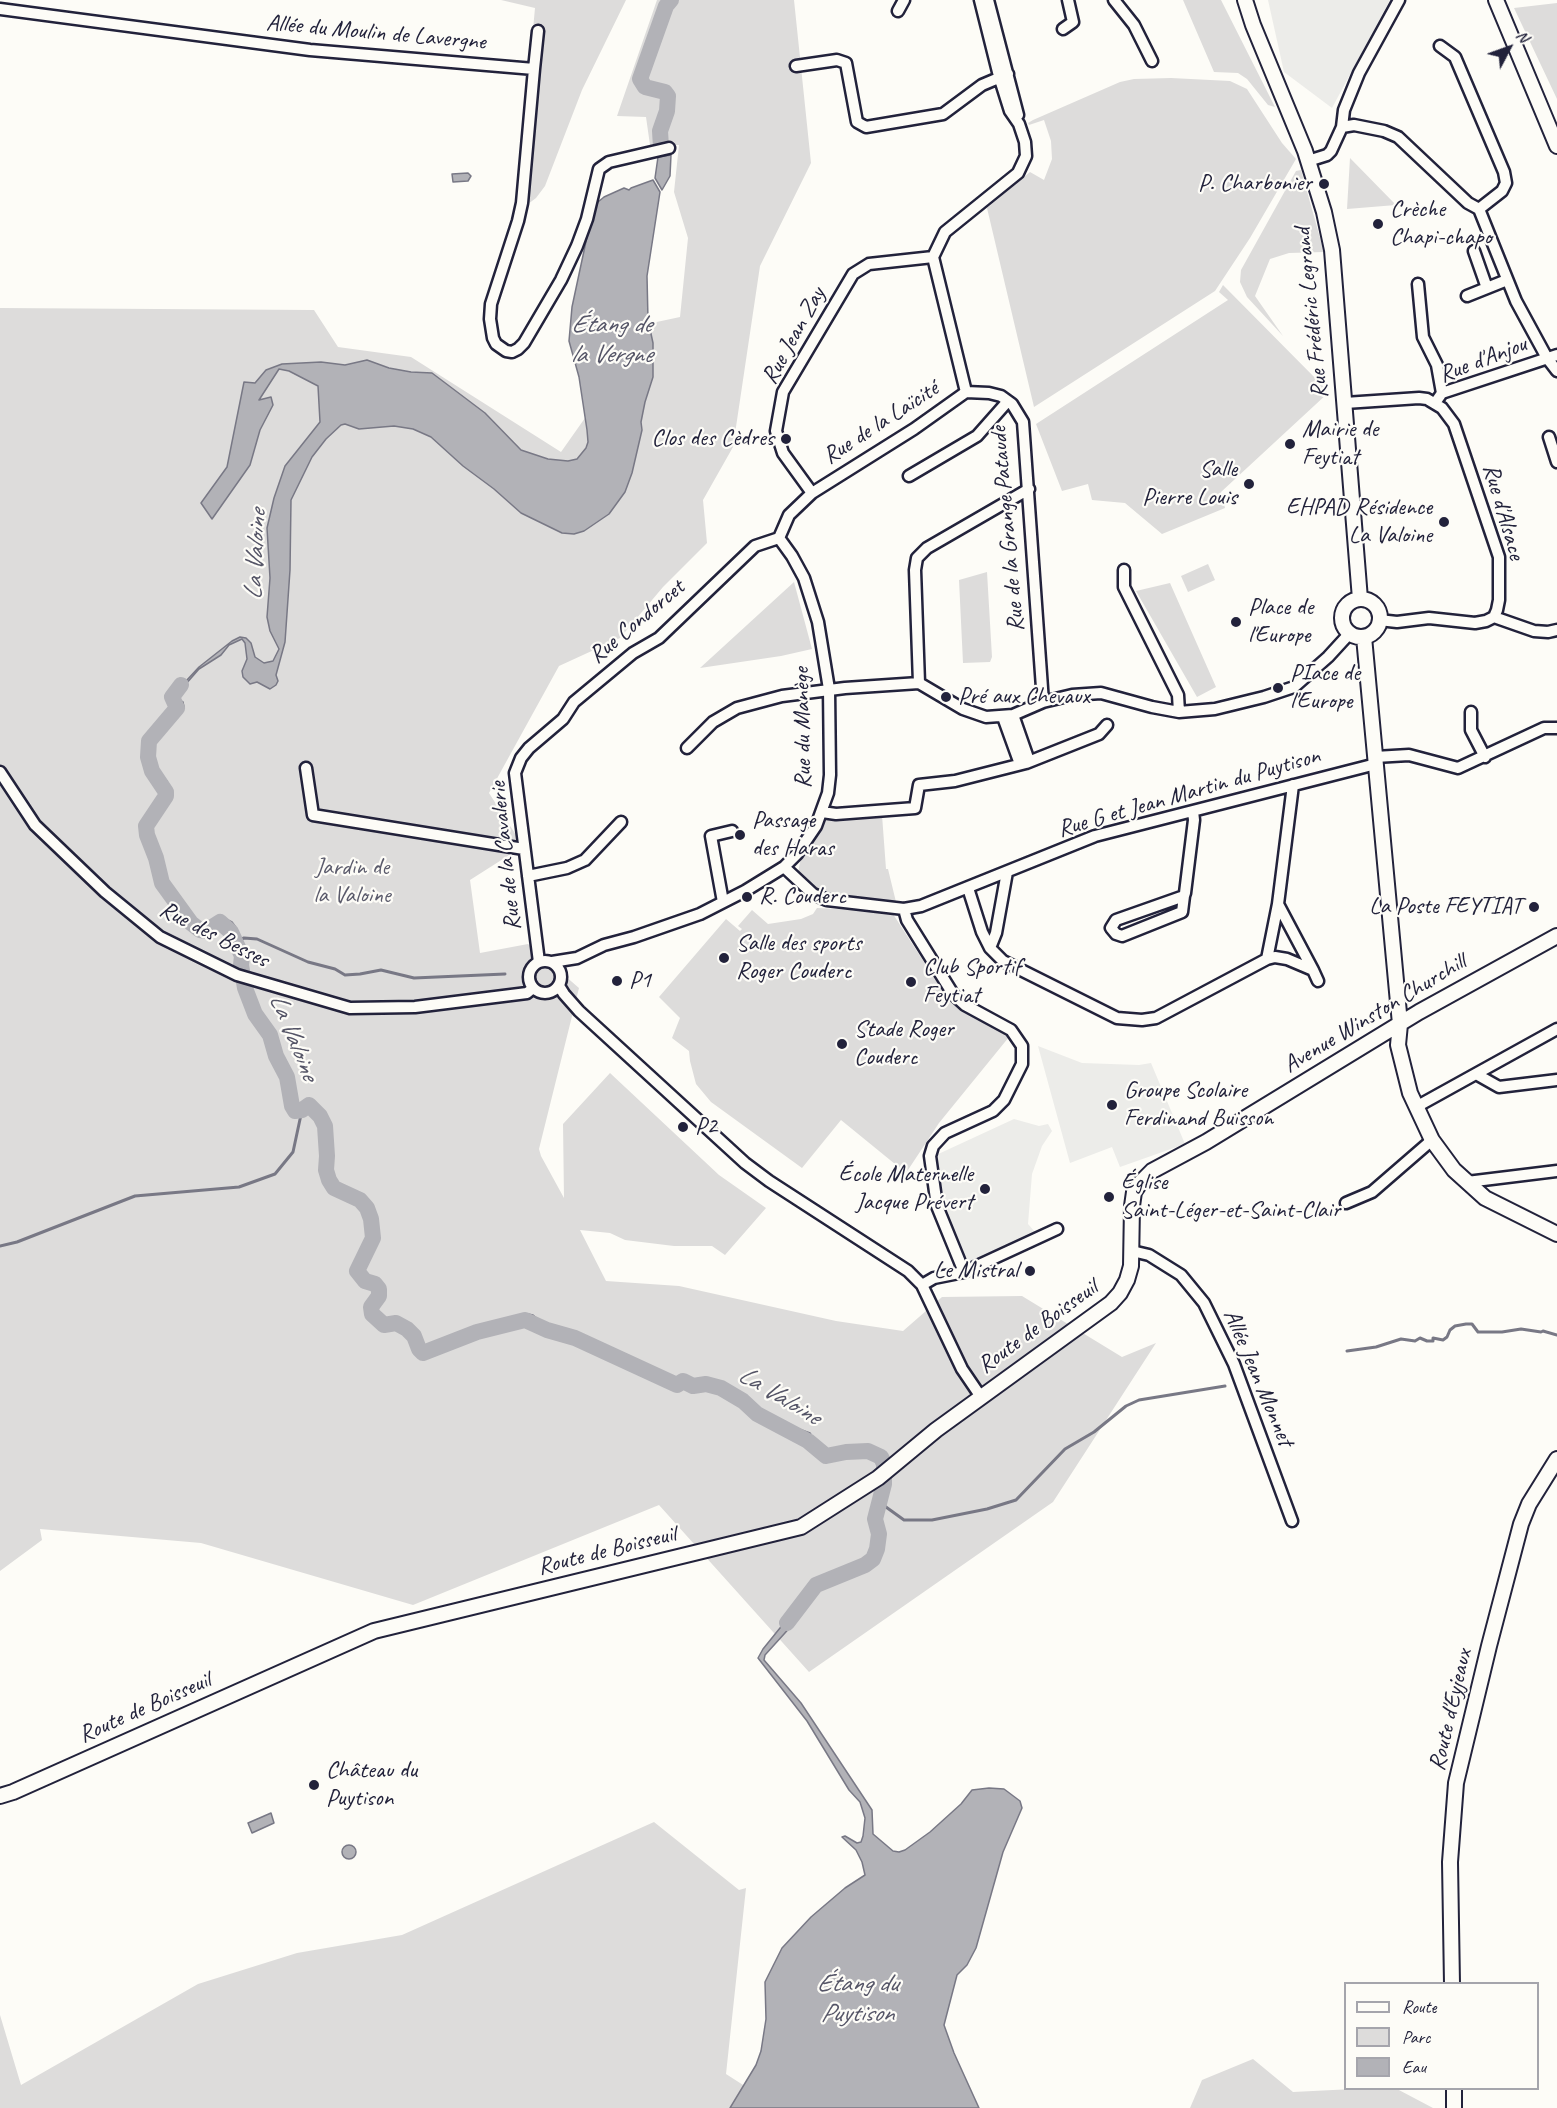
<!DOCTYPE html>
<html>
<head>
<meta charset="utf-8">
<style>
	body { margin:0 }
	#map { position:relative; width:1557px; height:2108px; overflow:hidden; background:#fdfcf7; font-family:Caveat,sans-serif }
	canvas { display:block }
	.legend { position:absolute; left:1344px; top:1982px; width:195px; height:108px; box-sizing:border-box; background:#fdfcf7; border:2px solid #a5a5ac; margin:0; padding:8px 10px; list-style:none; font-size:18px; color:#22223b }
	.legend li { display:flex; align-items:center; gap:12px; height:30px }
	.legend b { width:30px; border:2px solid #a5a5ac }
	.north { position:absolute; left:1479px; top:18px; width:60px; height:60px; -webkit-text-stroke:4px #fdfcf7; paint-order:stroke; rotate:49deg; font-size:16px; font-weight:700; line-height:24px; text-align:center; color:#22223b }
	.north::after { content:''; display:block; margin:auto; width:21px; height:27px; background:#22223b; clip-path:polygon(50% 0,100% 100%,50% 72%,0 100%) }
</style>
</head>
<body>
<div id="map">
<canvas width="1557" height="2108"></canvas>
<ul class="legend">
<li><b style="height:8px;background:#fdfcf7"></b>Route</li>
<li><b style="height:16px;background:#dddcdb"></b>Parc</li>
<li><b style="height:16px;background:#b2b2b7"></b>Eau</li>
</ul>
<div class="north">N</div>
</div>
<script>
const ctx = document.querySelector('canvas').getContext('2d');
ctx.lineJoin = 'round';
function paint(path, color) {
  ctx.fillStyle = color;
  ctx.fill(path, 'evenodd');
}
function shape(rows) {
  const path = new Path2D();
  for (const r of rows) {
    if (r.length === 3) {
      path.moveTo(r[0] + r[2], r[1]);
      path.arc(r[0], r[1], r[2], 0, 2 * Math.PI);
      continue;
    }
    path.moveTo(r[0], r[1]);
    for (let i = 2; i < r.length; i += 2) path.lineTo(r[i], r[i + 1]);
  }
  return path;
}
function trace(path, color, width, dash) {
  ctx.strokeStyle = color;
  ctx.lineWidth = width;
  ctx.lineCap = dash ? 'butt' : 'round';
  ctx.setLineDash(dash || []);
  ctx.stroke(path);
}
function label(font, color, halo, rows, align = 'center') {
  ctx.font = font + ' Caveat,sans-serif';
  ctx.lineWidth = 4.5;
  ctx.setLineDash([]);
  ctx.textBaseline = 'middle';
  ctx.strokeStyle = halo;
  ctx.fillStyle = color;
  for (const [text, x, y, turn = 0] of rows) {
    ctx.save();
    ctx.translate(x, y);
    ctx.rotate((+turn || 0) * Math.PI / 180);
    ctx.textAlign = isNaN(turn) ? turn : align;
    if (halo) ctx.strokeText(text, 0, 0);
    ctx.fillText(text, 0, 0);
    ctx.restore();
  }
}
paint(shape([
	[1268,0,1390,0,1332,108,1284,72],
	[1038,1046,1082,1063,1139,1065,1151,1063,1185,1144,1120,1167,1112,1147,1070,1163],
	[1014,1119,1039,1126,1048,1124,1052,1131,1042,1146,1032,1174,1028,1224,1035,1232,975,1261,967,1260,963,1255,941,1204,934,1156]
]), '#ecece9');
paint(shape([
	[501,0,626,0,582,90,545,186,536,198,516,213,535,8],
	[657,0,794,0,811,163,760,266,733,447,703,500,707,543,663,587,620,638,559,666,489,793,516,835,514,852,470,880,480,953,528,944,579,988,539,1149,541,1156,564,1198,563,1124,610,1073,719,1175,766,1208,725,1255,712,1246,674,1246,625,1240,610,1233,580,1230,606,1281,679,1286,836,1321,903,1331,942,1297,1022,1296,1122,1357,1156,1343,1053,1502,809,1672,659,1505,413,1605,201,1543,40,1529,42,1540,0,1571,0,308,314,310,338,347,411,357,561,452,652,323,680,317,688,238,674,192,679,145,650,145,646,117,617,116],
	[1183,0,1221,0,1275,107,1268,105,1247,79,1238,73,1214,72],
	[1557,3,1557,99,1514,8],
	[1171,78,1230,81,1247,89,1282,143,1296,159,1250,238,1215,291,1034,407,987,208,1030,172,1044,180,1052,159,1051,141,1044,120,1029,125,1028,123,1033,120,1120,82,1134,79],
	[1350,158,1396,205,1347,209],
	[1301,170,1324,252,1289,253,1270,259,1255,296,1283,336,1247,297,1240,282,1241,270,1296,171],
	[1223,285,1323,386,1328,393,1221,492,1225,508,1162,534,1125,503,1092,500,1088,484,1062,491,1036,424,1228,300,1219,292],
	[1208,564,1215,580,1188,592,1181,576],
	[987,572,992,657,990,662,963,663,959,580],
	[794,582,812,649,781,656,700,668],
	[1170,583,1216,687,1197,697,1136,591],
	[882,815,886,869,888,869,896,902,842,897,820,891,798,872,801,858,826,818],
	[817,908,879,911,893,914,944,993,958,1008,1009,1037,939,1123,906,1173,841,1120,802,1168,711,1102,696,1084,690,1061,689,1051,672,1038,680,1018,659,997,726,919,740,931,742,929,738,926,752,910,768,924,801,919,813,914],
	[654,1822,739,1890,746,1888,726,2074,779,2108,0,2108,0,2015,21,2085,198,1984,297,1953,402,1935],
	[1253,2059,1293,2092,1353,2089,1397,2089,1433,2108,1190,2108,1202,2080]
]), '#dddcdb');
const water = shape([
	[664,0,676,0,668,10,667,18,657,38,642,79,645,83,667,90,671,97,670,112,662,133,663,147,661,147,660,131,667,111,668,96,665,92,645,87,640,79,651,44,665,16,664,0],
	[671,155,670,176,662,190,655,178,658,157,671,155],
	[468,173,471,176,468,181,453,182,452,174,468,173],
	[653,180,660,192,647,276,648,320,653,343,653,377,645,402,641,422,642,430,632,473,625,492,609,514,584,531,574,534,562,533,521,513,494,489,463,466,431,437,413,429,394,426,359,429,345,424,341,425,326,439,312,457,291,500,290,570,285,642,276,675,278,681,276,685,270,689,257,682,250,684,243,677,242,671,247,659,245,643,242,639,229,645,221,655,199,669,178,693,177,699,183,702,184,707,163,726,154,741,152,749,152,758,155,769,167,781,171,792,171,797,150,824,150,831,162,864,164,878,174,890,189,915,199,927,202,927,210,925,222,917,232,922,235,926,231,928,247,957,246,961,225,925,220,922,206,931,200,930,191,923,162,883,146,826,166,796,166,792,152,770,148,757,149,741,177,708,172,697,174,694,199,667,232,641,240,637,246,638,251,643,255,657,264,663,273,661,279,649,270,631,267,617,270,578,267,528,274,498,285,466,320,422,318,386,289,371,279,369,259,400,271,397,273,405,260,430,250,465,212,519,201,503,227,467,244,382,255,383,266,370,282,364,321,362,345,365,367,360,389,368,411,372,432,373,485,413,521,450,548,459,568,461,577,459,586,448,588,442,587,430,579,377,569,341,572,307,591,218,598,202,604,197,624,188,629,190,631,188,653,180],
	[245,988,251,989,256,1010,273,1030,285,1068,292,1077,294,1103,299,1106,305,1103,311,1103,328,1122,333,1156,329,1171,334,1181,346,1192,363,1199,373,1212,375,1238,374,1245,363,1262,362,1267,367,1277,380,1282,384,1291,383,1298,374,1309,377,1315,383,1320,404,1322,417,1334,421,1346,425,1348,480,1328,500,1325,528,1314,533,1315,547,1327,572,1333,616,1354,637,1360,677,1382,692,1383,708,1381,727,1388,766,1417,810,1433,818,1446,825,1453,847,1449,873,1448,877,1450,887,1461,884,1464,879,1461,880,1457,867,1451,846,1452,826,1456,807,1441,757,1414,743,1401,721,1388,708,1384,677,1385,575,1338,547,1330,525,1320,477,1332,423,1353,419,1349,414,1335,401,1325,396,1323,384,1325,372,1314,372,1308,379,1296,379,1289,375,1284,365,1281,357,1271,373,1238,371,1219,367,1208,360,1200,334,1188,329,1180,326,1170,327,1156,325,1126,320,1116,309,1106,295,1111,292,1106,287,1077,276,1056,270,1035,255,1014,245,988],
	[893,1473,884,1484,875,1519,879,1534,877,1549,873,1559,865,1565,816,1585,791,1618,794,1623,765,1655,764,1660,801,1703,872,1810,873,1834,893,1851,899,1852,905,1850,930,1832,961,1804,972,1790,989,1788,1004,1789,1020,1801,1022,1808,1003,1852,976,1948,967,1965,957,1975,944,2025,954,2053,979,2108,730,2108,756,2065,761,2051,766,2019,765,1982,782,1948,811,1917,845,1888,865,1875,862,1862,856,1850,842,1837,845,1836,857,1843,861,1842,863,1836,865,1818,860,1802,849,1790,807,1721,758,1658,763,1649,797,1607,804,1597,807,1586,813,1579,822,1578,840,1569,868,1560,872,1554,877,1530,873,1508,879,1496,879,1487,893,1473],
	[271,1813,274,1823,252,1833,248,1823,271,1813],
	[349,1852,7]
]);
paint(water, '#b2b2b7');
trace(water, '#787885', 1.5);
trace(shape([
	[237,941,244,938,257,939,308,962,335,969,345,975,360,974,381,970,414,978,505,974],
	[0,1246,17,1242,135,1196,239,1187,275,1174,293,1152,302,1110],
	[1347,1351,1376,1347,1401,1339,1415,1341,1420,1338,1427,1341,1433,1341,1433,1338,1443,1340,1447,1337,1450,1330,1455,1326,1466,1324,1472,1324,1478,1332,1502,1332,1521,1329,1541,1332,1543,1331,1557,1335],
	[879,1502,904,1520,932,1520,987,1509,1016,1500,1065,1449,1094,1432,1126,1406,1139,1400,1225,1386]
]), '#787885', 3);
trace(shape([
	[661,147,660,131,667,111,668,96,665,92,645,87,640,79,666,6,671,0],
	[181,685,172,697,177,708,149,741,148,757,152,771,166,792,166,796,146,826,147,835,156,858,162,883,191,923,200,930,206,931,220,922,231,932,242,956,241,965,245,988,255,1014,270,1035,276,1056,287,1077,292,1106,295,1111,302,1110,309,1105,320,1116,325,1126,327,1156,326,1170,329,1180,334,1188,360,1200,367,1208,371,1219,373,1238,357,1271,365,1281,375,1284,379,1289,379,1296,371,1307,372,1314,384,1325,396,1323,407,1329,414,1336,419,1349,423,1353,477,1332,525,1320,547,1330,575,1338,677,1385,683,1381,693,1386,706,1384,721,1388,743,1401,757,1414,808,1441,826,1456,846,1452,868,1451,881,1457,884,1464,884,1484,875,1519,879,1534,877,1549,873,1559,865,1565,816,1585,787,1623]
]), '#b2b2b7', 16);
const minor = shape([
	[988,0,1018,115],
	[1114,0,1134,25,1152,61],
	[0,9,310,50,534,69,522,203,518,221,491,304,490,319,493,338,496,344,506,351,512,352,518,349,524,343,561,280,577,246,587,219,599,169,609,162,669,148],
	[898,11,904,0],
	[1063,29,1073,22,1068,0],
	[1440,46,1455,57,1504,172,1506,183,1502,191,1479,209],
	[796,66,837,60,846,63,857,122,866,127,943,114,982,85,1008,74],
	[534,69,538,31],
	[1342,127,1354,125,1384,131,1398,137,1468,203,1479,209],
	[1308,161,1327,155,1331,151,1342,127,1344,110,1359,73,1399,0],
	[1479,209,1516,301,1547,358,1557,371],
	[1474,251,1487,288],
	[1418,284,1423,337,1437,365,1442,393],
	[1467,296,1507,280],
	[966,392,933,257,945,232,1018,173,1026,156,1025,142,1019,124,1010,111,999,76,980,0],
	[966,392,989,393,1001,396,1012,404,1023,422,1043,702],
	[1345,403,1419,398,1427,399,1442,408,1454,424,1499,557,1499,600,1497,610,1494,617,1486,621,1475,623,1429,618,1397,622,1379,620],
	[1435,403,1442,393,1557,355],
	[1549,437,1557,462],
	[909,476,977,436,1008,401],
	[812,493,783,453,776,431,783,392,853,274,869,264,933,257],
	[779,538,789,515,812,493,914,429,966,392],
	[1124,570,1124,587,1178,695,1179,712],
	[1494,617,1534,631,1548,632,1557,630],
	[919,683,915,570,917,558,927,548,1029,489],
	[1471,712,1471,730,1485,757],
	[1013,715,1029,761],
	[1003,717,1020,764],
	[687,748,713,722,737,708,782,696,845,688,919,683,963,709,986,717,1013,715,1043,702,1072,695,1101,693,1152,707,1179,712,1215,709,1264,697,1294,687,1328,657,1350,633],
	[1375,757,1409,755,1458,768,1544,728,1557,728],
	[306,768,313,815,524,849],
	[0,772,35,825,105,892,160,937,237,975,350,1008,415,1007,527,993,533,988],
	[822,812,836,814,915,808,919,785,955,781,1026,763,1099,734,1107,725],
	[784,867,813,894,827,900,904,909,921,906,1095,836,1376,764],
	[528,876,567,868,585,860,621,822],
	[968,888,982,932,990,948,1003,961,1117,1018,1142,1020,1156,1018,1267,959],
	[1184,896,1116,920,1111,928,1116,934,1122,936,1182,912,1184,896,1185,893,1194,820,1193,811],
	[723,902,711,836,732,831],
	[1278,904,1293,785],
	[904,909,907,920,953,994,965,1005,1011,1030,1022,1046,1022,1064,1004,1100,993,1111,945,1133,933,1146,930,1156,937,1206,964,1272],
	[990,948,996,933,1007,872],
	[545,977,16],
	[539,962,515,773,521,758,529,748,563,719,574,702,633,653,659,638,755,546,779,538],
	[552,962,577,958,604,945,634,937,700,914,745,891,784,867,797,854,816,826,828,793,830,775,829,689,818,622,804,578,792,556,779,538],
	[1313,970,1278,904,1267,959,1275,957,1287,959,1313,970,1318,981],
	[559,986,564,994,579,1011,745,1163,769,1181,908,1271,922,1285,962,1369,981,1397],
	[1476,1074,1499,1087,1557,1080],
	[1416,1107,1557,1029],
	[1467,1182,1557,1171],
	[1346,1203,1372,1192,1432,1140],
	[1132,1251,1149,1255,1181,1275,1204,1303,1234,1364,1292,1521],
	[922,1285,934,1278,964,1272,1057,1229]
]);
const major = shape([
	[1245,0,1253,25,1305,151,1324,212,1332,250,1360,599],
	[1496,0,1557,146],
	[1361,618,19],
	[1364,637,1400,1024,1398,1045,1410,1093,1432,1140,1454,1170,1485,1198,1557,1234],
	[0,1796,13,1792,374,1631,801,1527,878,1478,936,1430,1111,1303,1120,1293,1127,1280,1131,1266,1132,1206,1134,1192,1140,1183,1152,1171,1206,1142,1419,1012,1557,936],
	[1452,1984,1450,1862,1456,1783,1489,1646,1521,1524,1529,1504,1557,1459],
	[1454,2088,1454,2108]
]);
trace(minor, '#22223b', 15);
trace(major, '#22223b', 18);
trace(minor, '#fdfcf7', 10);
trace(major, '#fdfcf7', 14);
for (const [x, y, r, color] of [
	[1324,184,6,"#22223b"],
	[1378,224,6,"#22223b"],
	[786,439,6,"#22223b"],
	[1290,444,6,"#22223b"],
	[1249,484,6,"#22223b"],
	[1444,522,6,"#22223b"],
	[1236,622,6,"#22223b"],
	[1278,688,6,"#22223b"],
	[946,697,6,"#22223b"],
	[740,835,6,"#22223b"],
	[747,897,6,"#22223b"],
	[1534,907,6,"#22223b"],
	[724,958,6,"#22223b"],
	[617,981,6,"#22223b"],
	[911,982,6,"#22223b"],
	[842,1044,6,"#22223b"],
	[1112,1105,6,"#22223b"],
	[683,1127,6,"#22223b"],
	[985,1189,6,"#22223b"],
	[1109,1197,6,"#22223b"],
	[1030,1271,6,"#22223b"],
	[314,1785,6,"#22223b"]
]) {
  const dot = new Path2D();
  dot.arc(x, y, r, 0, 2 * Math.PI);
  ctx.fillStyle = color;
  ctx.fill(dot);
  trace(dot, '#fdfcf7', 2);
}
label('24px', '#22223b', '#fdfcf7', [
	["Allée du Moulin de Lavergne",376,33,5],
	["Rue Frédéric Legrand",1312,313,-96],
	["Rue Jean Zay",794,336,-61],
	["Rue d'Anjou",1483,360,-21],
	["Rue de la Laïcité",881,423,-33],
	["Rue d'Alsace",1503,512,74],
	["Rue de la Grange Pataude",1008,529,-95],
	["Rue Condorcet",637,622,-40],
	["Rue du Manège",803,728,-91],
	["Rue G et Jean Martin du Puytison",1189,793,-16],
	["Rue de la Cavalerie",506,856,-96],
	["Rue des Besses",214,935,27],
	["Avenue Winston Churchill",1375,1014,-31],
	["Route de Boisseuil",1038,1327,-36],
	["Allée Jean Monnet",1258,1378,67],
	["Route de Boisseuil",607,1551,-14],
	["Route de Boisseuil",145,1708,-24],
	["Route d'Eyjeaux",1451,1710,-77]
]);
label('24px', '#22223b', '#fdfcf7', [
	["P. Charbonier",1312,184,"right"],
	["Crèche",1390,210],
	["Chapi-chapo",1390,238],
	["Mairie de",1302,430],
	["Feytiat",1302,458],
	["Clos des Cèdres",774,439,"right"],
	["Salle",1237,470,"right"],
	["Pierre Louis",1237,498,"right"],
	["EHPAD Résidence",1432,508,"right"],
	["La Valoine",1432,536,"right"],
	["Place de",1248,608],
	["l'Europe",1248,636],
	["PIace de",1290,674],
	["l'Europe",1290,702],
	["Pré aux Chevaux",958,697],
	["Passage",752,821],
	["des Haras",752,849],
	["R. Couderc",759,897],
	["La Poste FEYTIAT",1522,907,"right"],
	["Salle des sports",736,944],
	["Roger Couderc",736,972],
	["Club Sportif",923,968],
	["Feytiat",923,996],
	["P1",629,981],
	["Stade Roger",854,1030],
	["Couderc",854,1058],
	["Groupe Scolaire",1124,1091],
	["Ferdinand Buisson",1124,1119],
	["P2",695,1127],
	["École Maternelle",973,1175,"right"],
	["Jacque Prévert",973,1203,"right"],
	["Église",1121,1183],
	["Saint-Léger-et-Saint-Clair",1121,1211],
	["Le Mistral",1018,1271,"right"],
	["Château du",326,1771],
	["Puytison",326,1799]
], 'left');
label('24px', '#5a5a6b', '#fdfcf7', [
	["Jardin de",352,868],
	["la Valoine",352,896]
]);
label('italic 26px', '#545466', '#fdfcf7', [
	["Étang de",611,325],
	["la Vergne",611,355],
	["La Valoine",256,555,-87],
	["La Valoine",293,1037,68],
	["La Valoine",779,1396,31],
	["Étang du",857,1984],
	["Puytison",857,2014]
]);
</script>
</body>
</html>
